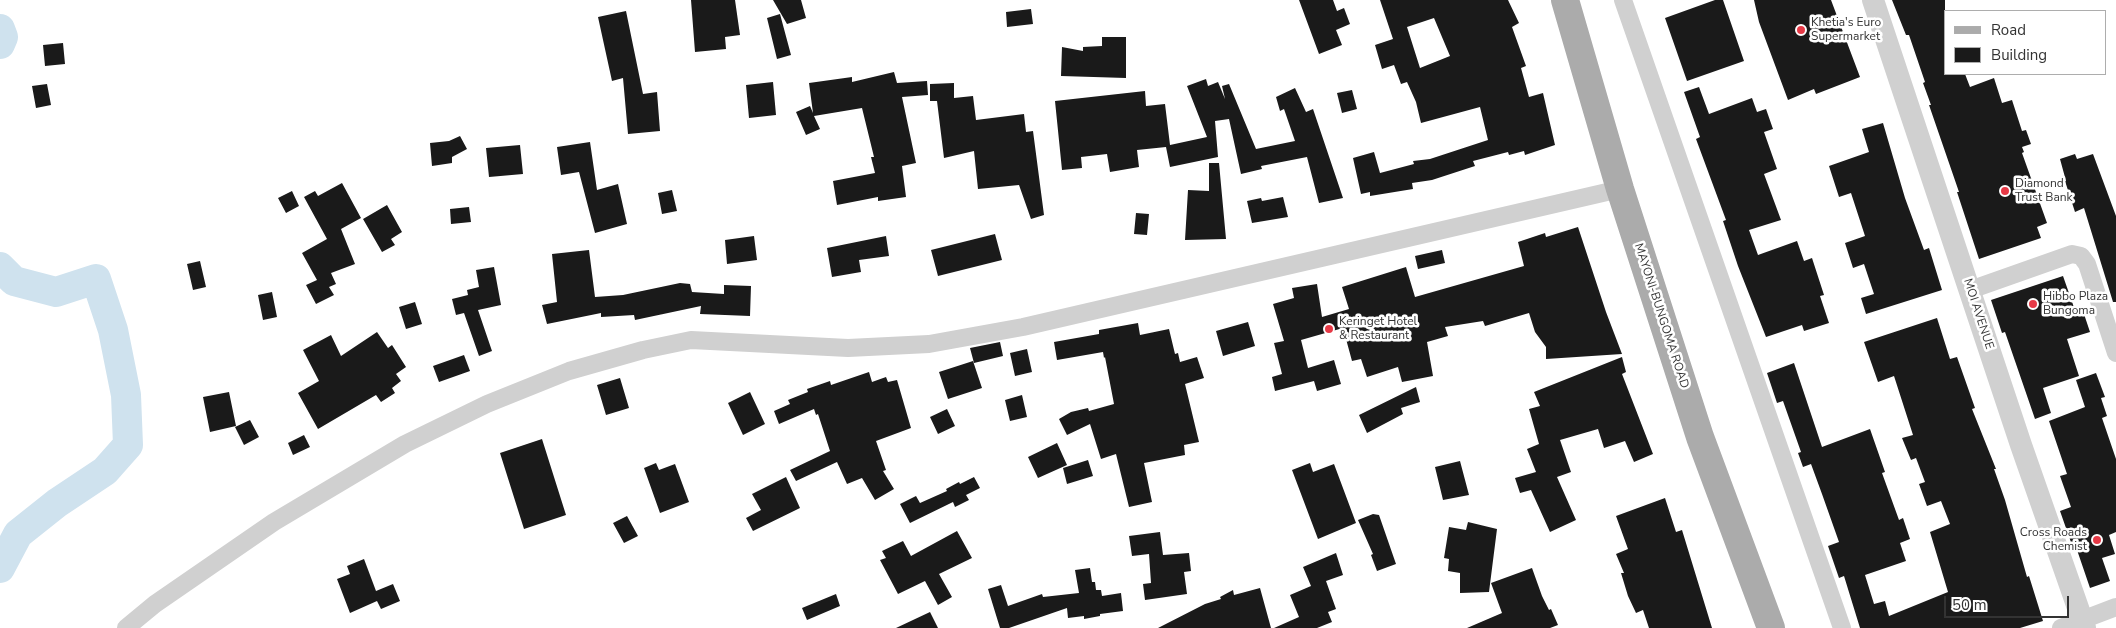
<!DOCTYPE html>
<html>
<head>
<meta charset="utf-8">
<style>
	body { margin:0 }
	#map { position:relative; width:2116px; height:628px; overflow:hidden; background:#fff; font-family:"Nunito Sans",sans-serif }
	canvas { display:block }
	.legend { position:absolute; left:1944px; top:10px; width:162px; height:65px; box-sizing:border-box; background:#fff; border:1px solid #adadad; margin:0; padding:6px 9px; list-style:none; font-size:15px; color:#333 }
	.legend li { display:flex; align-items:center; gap:10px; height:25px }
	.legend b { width:25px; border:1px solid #adadad }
	.scale { position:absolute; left:1944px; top:596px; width:125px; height:22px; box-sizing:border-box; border:2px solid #333; border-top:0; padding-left:6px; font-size:15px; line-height:18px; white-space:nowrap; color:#333; -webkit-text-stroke:4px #fff; paint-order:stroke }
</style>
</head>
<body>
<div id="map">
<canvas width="2116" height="628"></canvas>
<ul class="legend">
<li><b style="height:6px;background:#ababab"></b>Road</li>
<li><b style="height:14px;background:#1a1a1a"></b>Building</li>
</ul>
<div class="scale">50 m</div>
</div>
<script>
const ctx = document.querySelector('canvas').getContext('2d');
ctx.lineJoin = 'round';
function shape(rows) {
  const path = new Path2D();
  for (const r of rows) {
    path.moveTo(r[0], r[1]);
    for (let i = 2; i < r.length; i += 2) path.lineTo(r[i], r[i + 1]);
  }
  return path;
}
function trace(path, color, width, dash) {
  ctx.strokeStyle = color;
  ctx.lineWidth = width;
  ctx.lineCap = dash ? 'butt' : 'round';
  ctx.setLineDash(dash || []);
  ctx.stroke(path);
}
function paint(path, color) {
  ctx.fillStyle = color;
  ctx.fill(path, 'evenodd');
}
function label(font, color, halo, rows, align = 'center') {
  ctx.font = font + ' "Nunito Sans",sans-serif';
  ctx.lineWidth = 5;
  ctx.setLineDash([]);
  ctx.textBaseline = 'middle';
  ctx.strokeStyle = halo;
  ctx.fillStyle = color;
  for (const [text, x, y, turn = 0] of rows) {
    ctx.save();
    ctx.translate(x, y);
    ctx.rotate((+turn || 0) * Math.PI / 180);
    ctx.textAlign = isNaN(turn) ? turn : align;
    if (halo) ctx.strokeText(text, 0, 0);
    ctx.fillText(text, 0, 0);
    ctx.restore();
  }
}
trace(shape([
	[0,29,3,37,0,44],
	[0,267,14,281,56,292,96,279,113,330,126,395,128,445,105,471,57,503,18,534,0,568]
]), '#cfe2ee', 30);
paint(shape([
	[691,0,735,0,740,35,725,37,726,49,695,52],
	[773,0,801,0,806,18,787,24],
	[1299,0,1333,0,1337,11,1344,8,1350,24,1336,30,1342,45,1319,54],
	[1380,0,1508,0,1519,23,1512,27,1526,66,1521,68,1529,97,1543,93,1555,145,1525,155,1524,151,1509,155,1508,152,1473,161,1475,166,1432,180,1412,183,1413,189,1370,196,1370,192,1361,194,1353,158,1374,152,1380,173,1414,164,1413,161,1430,159,1488,140,1480,107,1421,123,1416,102,1407,82,1401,84,1394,65,1382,69,1375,45,1393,39],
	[1434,18,1450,56,1420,68,1407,27],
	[1715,0,1723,0,1744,61,1687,81,1665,18],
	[1754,0,1831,0,1860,77,1816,94,1814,89,1788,100,1759,22],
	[1892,0,1945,0,1945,74,1965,74,1970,87,1994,78,2002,103,2012,100,2022,131,2026,130,2031,144,2022,147,2024,152,2022,153,2047,223,2037,227,2041,238,1979,259,1957,192,1959,192,1929,105,1931,105,1923,83,1925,82,1909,35,1906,35],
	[1031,9,1033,24,1007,27,1006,12],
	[626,11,643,94,657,92,660,131,628,134,623,78,612,81,598,17],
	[780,14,791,55,777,59,767,18],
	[1102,37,1126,37,1126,78,1061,76,1062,47,1083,51,1083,47,1102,46],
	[63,43,65,64,45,66,43,45],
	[894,72,897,83,927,81,928,95,902,97,916,163,902,166,906,197,878,201,878,197,837,205,833,181,875,173,871,157,874,157,862,108,814,116,820,129,806,135,796,112,810,106,813,113,809,83,852,77,852,82],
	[1206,79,1208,86,1218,82,1225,99,1222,86,1229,84,1256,149,1295,141,1284,109,1280,111,1276,97,1295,88,1306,112,1313,109,1343,198,1319,203,1307,157,1261,166,1262,169,1241,174,1229,119,1215,121,1218,157,1170,167,1166,147,1137,150,1139,167,1110,172,1107,154,1081,157,1082,168,1062,170,1055,101,1145,91,1146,106,1165,104,1170,145,1207,137,1187,86],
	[773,82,776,115,749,118,746,85],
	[954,83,954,98,973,96,976,120,1024,114,1026,132,1033,131,1044,215,1031,219,1019,185,978,189,974,151,944,158,937,101,930,101,930,84],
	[47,84,51,105,36,108,32,86],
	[1699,87,1709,114,1752,98,1757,112,1766,109,1773,129,1764,132,1777,169,1764,174,1781,220,1749,230,1758,255,1797,241,1804,261,1812,258,1824,295,1820,296,1829,323,1804,331,1802,325,1766,337,1738,266,1723,221,1726,220,1696,139,1700,137,1684,92],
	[1352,90,1357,109,1342,113,1337,93],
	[1883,123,1905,198,1924,250,1929,248,1942,290,1866,314,1861,298,1874,294,1864,264,1853,268,1845,243,1865,236,1851,193,1839,197,1829,166,1869,152,1862,129],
	[460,136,467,149,452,157,452,163,432,166,430,143,449,141],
	[590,142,597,190,618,184,627,224,595,233,579,172,561,175,557,147],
	[520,145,523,174,489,177,486,148],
	[2075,154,2077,159,2093,154,2116,216,2116,302,2113,302,2084,208,2075,212,2065,181,2066,181,2060,159],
	[1209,163,1219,163,1226,239,1185,240,1188,190,1209,191],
	[342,183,361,218,341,229,355,264,331,273,336,284,329,287,334,295,316,304,306,285,317,280,302,253,327,239,304,197,315,191,318,196],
	[672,190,677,211,662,214,658,193],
	[292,191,299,206,286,213,278,198],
	[1283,197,1288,217,1252,223,1247,201,1261,198,1262,201],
	[387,205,402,232,391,239,395,245,382,252,363,219],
	[469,207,471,222,451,224,450,209],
	[1136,213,1149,214,1147,235,1134,234],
	[1578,227,1606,312,1622,354,1546,359,1546,347,1535,332,1529,313,1485,326,1483,321,1445,327,1448,336,1427,342,1433,376,1402,382,1398,367,1367,377,1361,359,1352,361,1343,328,1301,340,1308,368,1334,360,1341,384,1317,391,1314,381,1275,391,1272,377,1282,374,1274,343,1284,341,1273,304,1294,298,1292,288,1317,284,1322,317,1349,309,1342,287,1406,267,1415,297,1524,266,1518,242,1545,233,1546,237],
	[995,234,1002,260,938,276,931,250],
	[754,236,757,260,727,264,725,240],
	[886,236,889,256,859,260,861,272,832,277,827,248],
	[589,250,595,297,623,295,680,283,690,284,692,292,724,294,724,285,751,286,750,316,700,314,701,306,635,320,634,315,601,317,601,313,547,324,542,305,557,302,552,254],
	[1442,250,1445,263,1418,269,1415,256],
	[200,261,206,287,193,290,187,264],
	[494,267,501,305,478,310,492,351,479,356,464,313,456,315,452,299,468,295,467,290,479,287,476,270],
	[2063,276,2077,316,2084,314,2090,332,2067,339,2079,376,2043,388,2051,413,2035,419,2005,332,2002,333,1991,300],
	[272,292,277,317,263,320,258,295],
	[415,302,422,324,406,329,399,307],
	[1937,318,1950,359,1957,357,1975,408,1972,409,1996,469,1994,469,2005,500,2027,577,2029,576,2043,621,2020,628,1860,628,1844,576,1839,578,1828,546,1839,542,1822,494,1811,464,1803,467,1798,453,1801,452,1783,401,1777,403,1767,373,1794,363,1822,447,1870,429,1885,472,1882,473,1899,520,1903,518,1910,539,1900,543,1906,561,1865,575,1874,604,1885,601,1889,616,1948,592,1930,532,1950,524,1941,501,1927,506,1919,484,1925,482,1916,458,1911,460,1902,438,1913,435,1894,376,1878,382,1864,342],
	[1248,322,1255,346,1223,356,1216,331],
	[1138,323,1140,335,1169,329,1175,354,1178,353,1180,362,1197,357,1204,378,1185,384,1199,442,1184,445,1185,455,1144,463,1152,502,1129,507,1116,454,1101,459,1090,424,1067,435,1059,419,1071,412,1088,408,1089,411,1114,404,1105,357,1104,358,1103,352,1057,360,1054,342,1099,334,1099,330],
	[377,332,388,348,392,345,406,367,396,374,401,381,392,388,395,393,381,402,376,395,318,429,298,393,319,381,303,350,331,335,341,356],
	[1000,342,1003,356,974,363,970,348],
	[1027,349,1032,372,1015,376,1010,353],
	[464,355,470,371,439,382,433,366],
	[1622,357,1626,372,1622,374,1653,454,1634,462,1625,441,1604,448,1598,429,1560,440,1571,472,1557,477,1576,520,1550,532,1531,490,1520,493,1515,478,1536,472,1527,449,1539,444,1529,409,1540,406,1534,392],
	[973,361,982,388,948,399,939,372],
	[869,372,872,382,886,377,888,382,897,380,911,428,876,441,886,470,883,471,894,489,875,500,862,478,847,484,837,462,796,481,790,470,830,451,818,414,816,415,814,409,779,424,774,411,790,404,788,400,808,392,807,389,830,381,831,385],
	[2096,373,2105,397,2101,398,2107,416,2102,418,2116,459,2116,532,2109,535,2115,554,2102,558,2110,581,2090,588,2076,547,2073,548,2060,511,2071,507,2060,476,2067,474,2049,421,2085,407,2076,380],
	[620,378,629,408,606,415,597,385],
	[1416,387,1420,402,1401,408,1403,414,1367,433,1359,415],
	[229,392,236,426,210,432,203,397],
	[750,392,765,424,743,435,728,403],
	[1022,395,1027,417,1010,421,1005,400],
	[947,409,955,426,938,434,930,417],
	[250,420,259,437,244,445,235,427],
	[304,435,310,447,293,455,288,443],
	[542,439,566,515,524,529,500,453],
	[1057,443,1067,465,1038,478,1028,457],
	[1088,460,1093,476,1067,484,1063,468],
	[1460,461,1469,495,1443,500,1435,467],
	[656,463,659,470,675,464,689,502,660,513,644,468],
	[1310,463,1313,472,1334,464,1356,523,1318,539,1292,470],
	[786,477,800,508,753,531,746,518,761,510,752,494],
	[974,477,980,488,966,495,969,500,955,507,953,502,910,523,900,504,916,496,920,503,947,491,946,489,959,482,960,484],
	[1665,498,1676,532,1682,530,1712,628,1649,628,1643,610,1636,613,1628,596,1621,573,1624,573,1616,554,1628,549,1616,516],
	[1373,514,1379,515,1396,564,1377,571,1371,555,1373,554,1358,520],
	[627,516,638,536,624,543,613,523],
	[1468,522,1497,529,1489,592,1460,593,1460,573,1448,571,1449,559,1444,558,1449,527,1466,530],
	[957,531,972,558,939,574,952,597,938,605,925,581,898,594,880,560,886,558,882,551,903,541,911,556],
	[1160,532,1163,555,1189,553,1191,571,1184,572,1187,594,1145,600,1143,584,1151,583,1149,554,1132,556,1129,536],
	[1336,553,1343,575,1326,581,1336,609,1328,612,1332,622,1317,628,1274,628,1299,617,1290,595,1311,586,1303,567],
	[364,559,376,591,393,584,400,601,381,609,377,601,350,613,337,579,350,574,347,566],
	[1090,568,1092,582,1095,582,1096,590,1101,590,1102,596,1121,593,1123,611,1100,614,1100,616,1084,619,1084,616,1068,618,1067,608,1009,628,1000,628,988,589,1001,585,1008,606,1042,594,1043,597,1079,593,1075,570],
	[1532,568,1542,596,1549,610,1551,609,1558,625,1550,628,1467,628,1502,613,1491,583],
	[1260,588,1271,628,1158,628,1205,604,1221,599,1220,597,1233,590,1234,595],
	[836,594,840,606,807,620,802,608],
	[930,612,938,628,896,628]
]), '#1a1a1a');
trace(shape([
	[1623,0,1842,628],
	[1970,290,2072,254,2081,256,2087,264,2116,353],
	[126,628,155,604,274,522,405,444,487,404,569,371,643,350,691,340,848,348,929,344,1023,327,1620,189],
	[2061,628,2116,607]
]), '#d0d0d0', 18);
trace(shape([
	[1873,0,2021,445,2085,628]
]), '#d0d0d0', 22);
trace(shape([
	[1565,0,1620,189,1700,437,1771,628]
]), '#ababab', 28);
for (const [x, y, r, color] of [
	[1801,30,5,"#e63946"],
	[2005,191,5,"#e63946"],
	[2033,304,5,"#e63946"],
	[1329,329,5,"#e63946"],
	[2097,540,5,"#e63946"]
]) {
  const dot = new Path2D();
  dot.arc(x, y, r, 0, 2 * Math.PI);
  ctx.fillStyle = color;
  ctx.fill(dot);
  trace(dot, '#fff', 2);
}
label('12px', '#333', '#fff', [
	["Khetia's Euro",1811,23],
	["Supermarket",1811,37],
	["Diamond",2015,184],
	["Trust Bank",2015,198],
	["Hibbo Plaza",2043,297],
	["Bungoma",2043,311],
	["Keringet Hotel",1339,322],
	["& Restaurant",1339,336],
	["Cross Roads",2087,533,"right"],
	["Chemist",2087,547,"right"]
], 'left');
label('12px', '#333', '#fff', [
	["MOI AVENUE",1978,314,72],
	["MAYONI-BUNGOMA ROAD",1661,316,72]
]);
</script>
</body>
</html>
